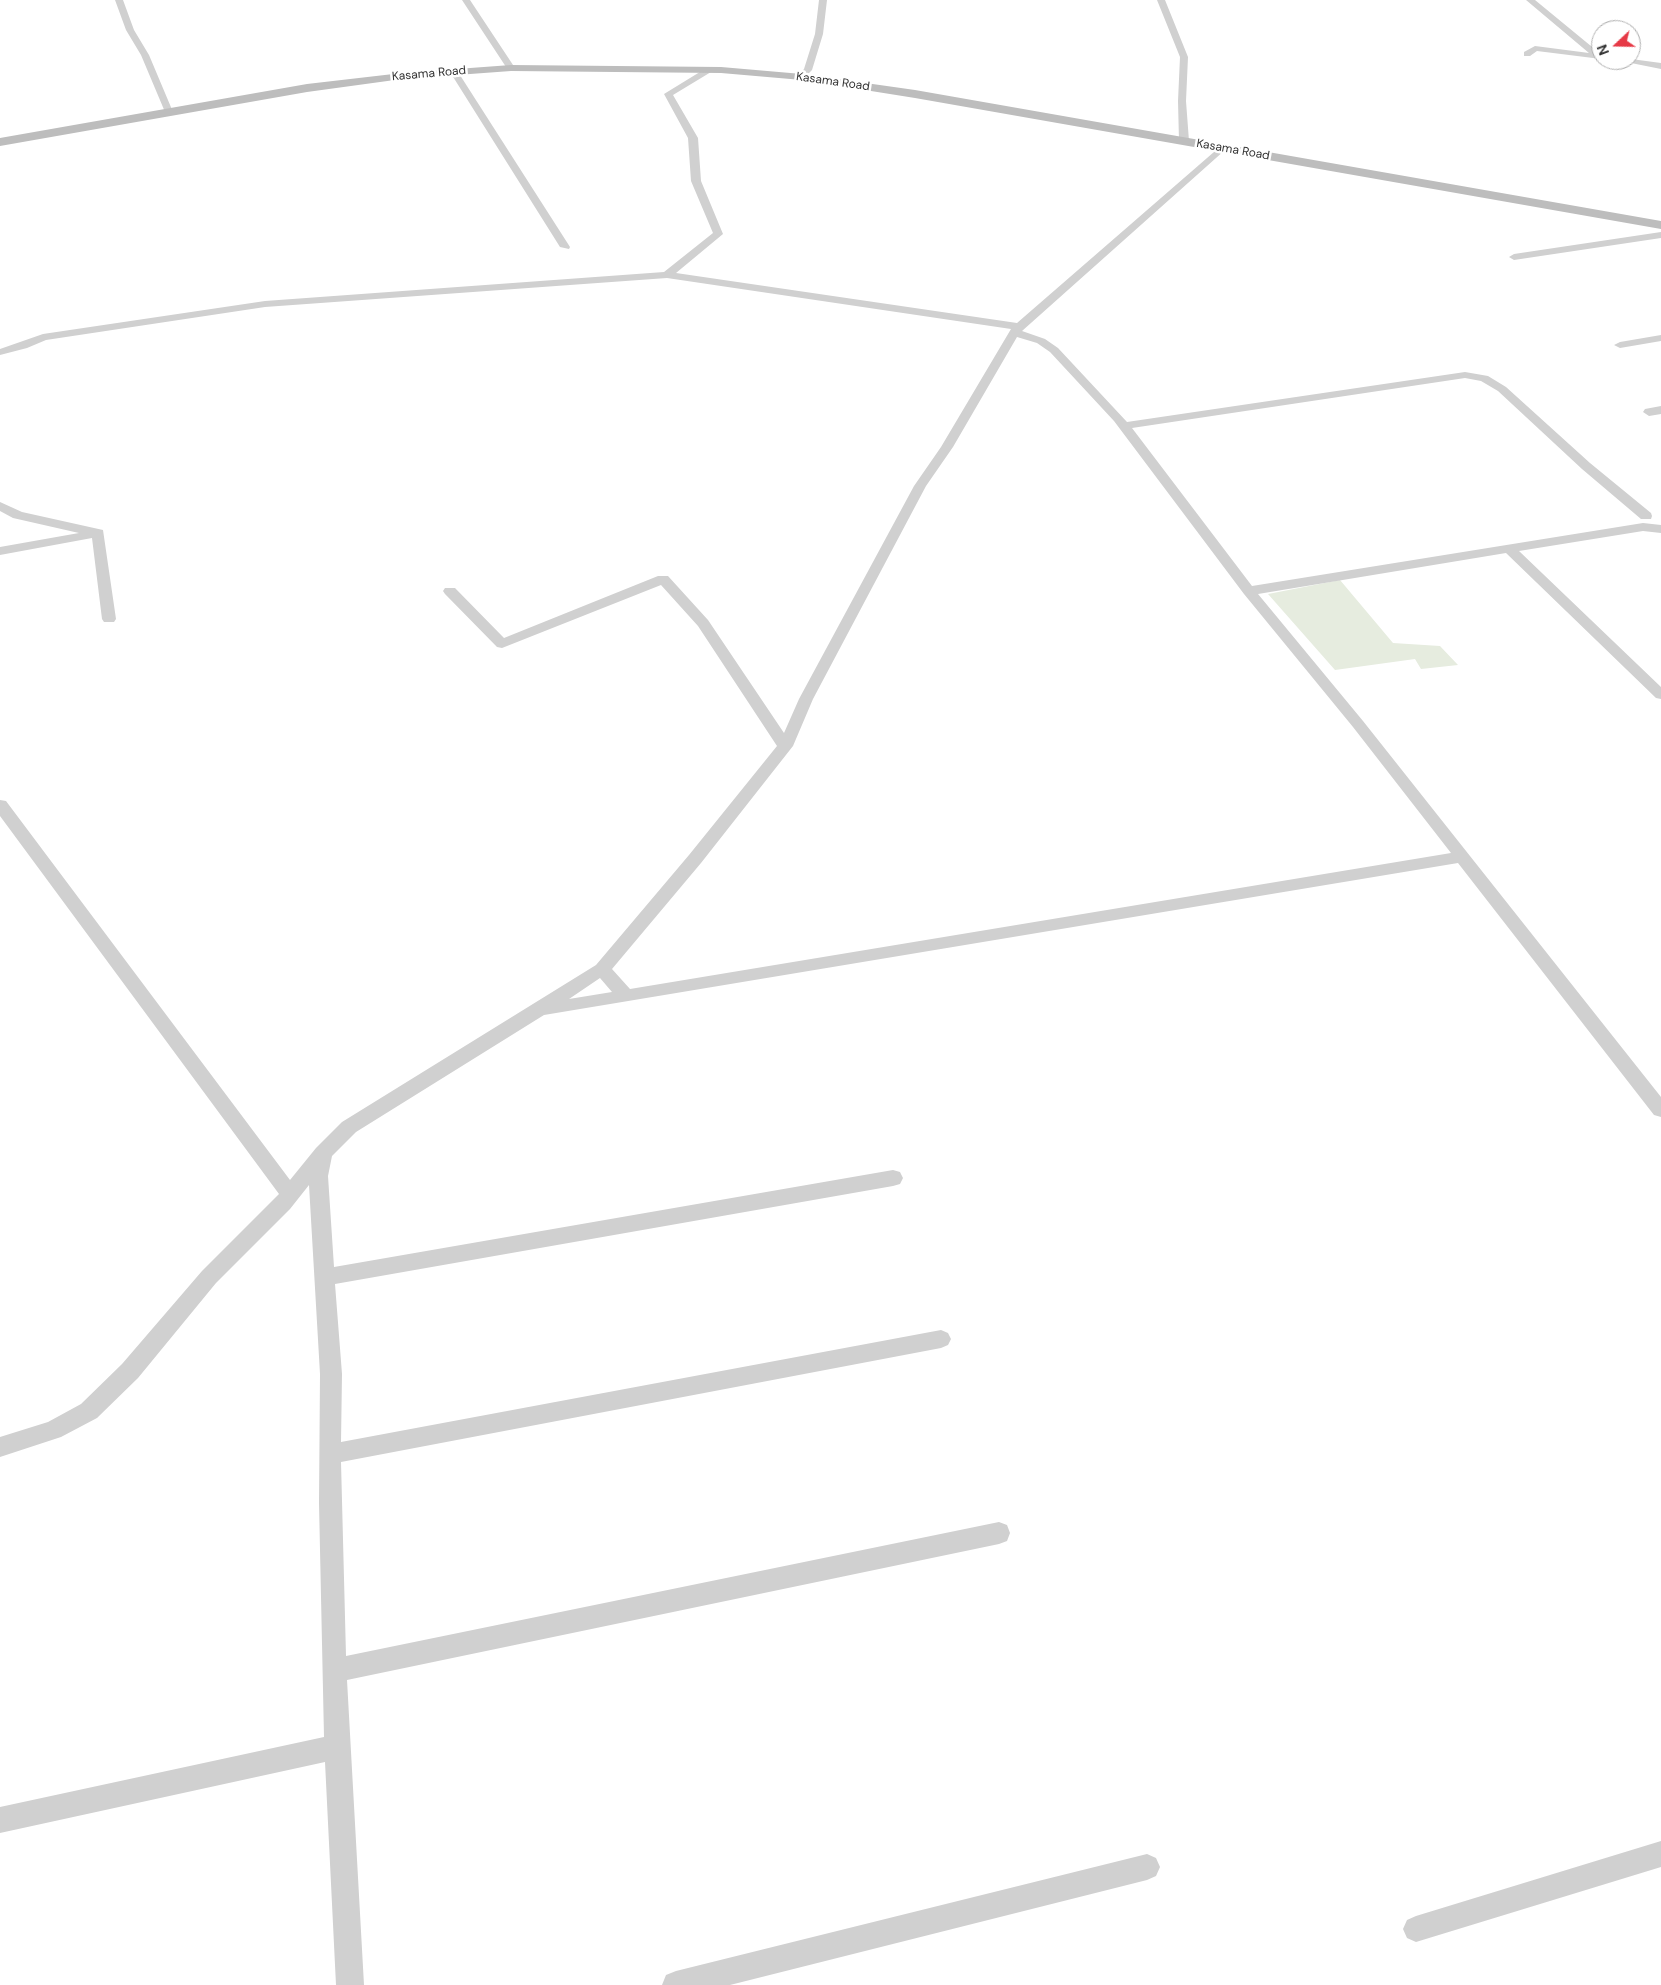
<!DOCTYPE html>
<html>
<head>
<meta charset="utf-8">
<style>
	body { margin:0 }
	#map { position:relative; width:1661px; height:1985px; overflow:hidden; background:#fff; font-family:"DM Sans",sans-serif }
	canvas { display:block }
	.north { position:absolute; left:1591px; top:20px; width:50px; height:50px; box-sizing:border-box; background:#fff; border:1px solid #adadad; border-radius:50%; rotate:249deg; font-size:14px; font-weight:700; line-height:20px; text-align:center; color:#333 }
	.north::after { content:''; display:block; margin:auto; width:18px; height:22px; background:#e63946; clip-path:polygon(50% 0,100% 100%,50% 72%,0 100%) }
</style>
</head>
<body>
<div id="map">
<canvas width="1661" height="1985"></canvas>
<div class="north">N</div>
</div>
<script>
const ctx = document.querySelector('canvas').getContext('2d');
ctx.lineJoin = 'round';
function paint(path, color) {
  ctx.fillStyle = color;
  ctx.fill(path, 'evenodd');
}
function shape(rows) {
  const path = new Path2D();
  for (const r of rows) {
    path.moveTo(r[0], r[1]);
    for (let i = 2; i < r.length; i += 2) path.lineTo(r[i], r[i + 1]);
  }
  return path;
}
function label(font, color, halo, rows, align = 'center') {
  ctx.font = font + ' "DM Sans",sans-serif';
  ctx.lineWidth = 5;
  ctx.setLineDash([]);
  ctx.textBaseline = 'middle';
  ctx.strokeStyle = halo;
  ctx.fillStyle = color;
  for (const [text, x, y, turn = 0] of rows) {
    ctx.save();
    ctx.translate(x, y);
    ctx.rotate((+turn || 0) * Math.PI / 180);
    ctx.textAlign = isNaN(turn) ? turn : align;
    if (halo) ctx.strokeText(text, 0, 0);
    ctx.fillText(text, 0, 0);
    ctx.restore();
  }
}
paint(shape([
	[1340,580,1393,643,1440,646,1458,665,1421,669,1415,659,1335,670,1268,594]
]), '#e6ecdf');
paint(shape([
	[115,0,123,0,134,30,149,55,173,112,172,114,165,112,141,55,126,30,115,0],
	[462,0,470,0,515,68,514,70,508,70,462,0],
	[819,0,827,0,823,34,812,70,802,80,798,77,804,69,815,34,819,0],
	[1157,0,1165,0,1188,57,1186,101,1189,141,1184,144,1179,141,1178,101,1180,57,1157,0],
	[1526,0,1535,0,1597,51,1601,59,1537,51,1530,56,1524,56,1524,52,1535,46,1589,53,1526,0],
	[1631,59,1661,63,1661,69,1616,60,1631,59],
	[708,67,711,68,711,72,673,95,698,138,701,181,723,234,676,273,1017,323,1222,145,1227,148,1225,150,1022,331,1045,339,1058,348,1127,422,1465,372,1488,376,1506,387,1590,463,1651,513,1652,516,1651,519,1641,519,1582,469,1498,391,1481,381,1465,378,1132,428,1252,586,1643,523,1661,525,1661,533,1643,531,1519,551,1661,687,1661,699,1656,698,1506,553,1258,594,1363,721,1661,1097,1661,1117,1654,1115,1458,863,544,1015,356,1132,332,1156,328,1176,334,1267,893,1170,900,1172,903,1178,900,1184,893,1186,335,1284,342,1374,341,1442,941,1330,948,1333,951,1339,948,1345,941,1348,341,1462,346,1656,999,1522,1007,1525,1010,1533,1007,1541,999,1544,347,1680,364,1985,336,1985,325,1762,0,1833,0,1807,324,1737,319,1503,320,1374,309,1185,290,1209,216,1283,138,1378,97,1418,61,1437,0,1457,0,1437,48,1422,81,1404,122,1364,202,1271,279,1194,0,816,0,800,6,801,290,1180,316,1148,342,1122,596,965,689,855,777,746,698,626,661,585,502,648,497,647,445,594,443,591,445,588,455,588,504,638,658,576,668,576,708,620,784,733,799,699,914,486,941,447,1011,329,667,278,265,307,46,340,27,348,0,355,0,349,43,334,265,301,664,272,713,233,691,181,688,138,664,94,708,67],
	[1017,337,1037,343,1050,352,1114,421,1244,594,1353,727,1451,853,630,989,612,969,701,863,793,746,813,699,926,486,953,447,1017,337],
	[600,978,612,992,569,999,600,978],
	[451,70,458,72,570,247,569,249,560,247,450,72,451,70],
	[1661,232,1661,238,1514,260,1509,257,1514,254,1661,232],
	[1661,335,1661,341,1620,348,1614,345,1620,342,1661,335],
	[1661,406,1661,414,1649,416,1643,412,1645,409,1661,406],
	[0,502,22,512,103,530,116,619,114,622,104,622,102,619,92,538,0,555,0,547,79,533,13,518,0,511,0,502],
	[1661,1841,1661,1867,1416,1942,1407,1938,1403,1929,1407,1920,1416,1916,1661,1841],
	[1147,1854,1156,1858,1160,1867,1156,1876,1147,1880,730,1985,662,1985,666,1975,676,1971,1147,1854]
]), '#d0d0d0');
paint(shape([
	[511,65,721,67,802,74,915,90,1661,221,1661,229,915,98,802,80,721,73,511,71,402,79,307,92,0,146,0,138,307,84,402,73,511,65]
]), '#bdbdbd');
label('12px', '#333', '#fff', [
	["Kasama Road",429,74,-5],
	["Kasama Road",833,82,8],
	["Kasama Road",1233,150,10]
]);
</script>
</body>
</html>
